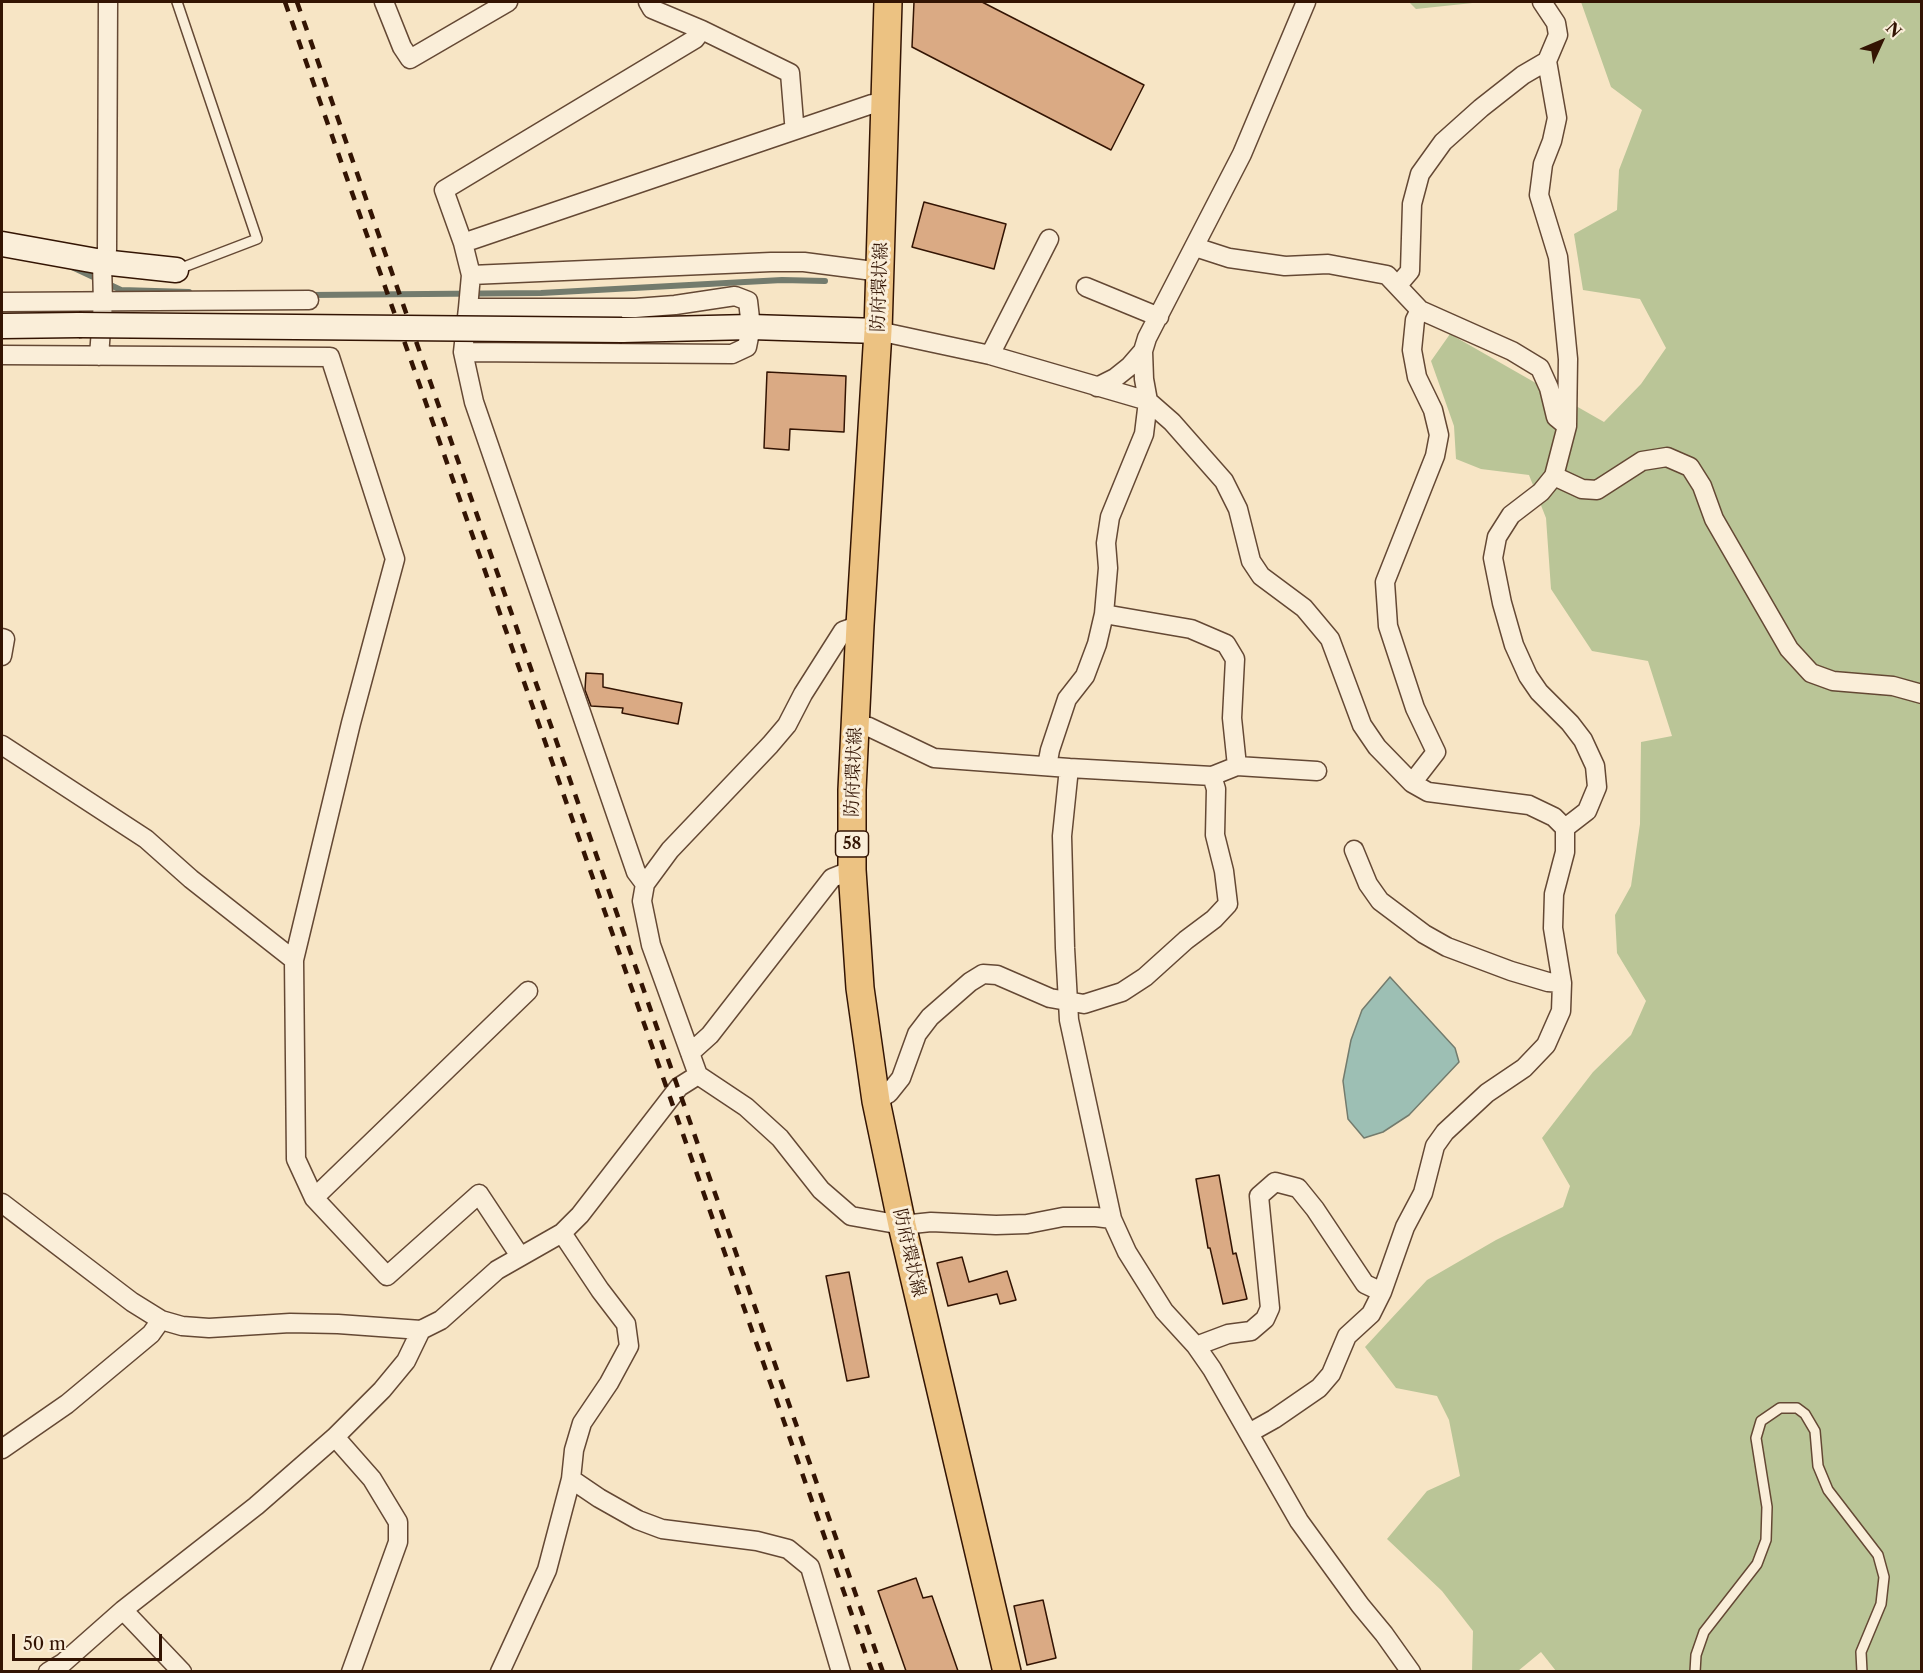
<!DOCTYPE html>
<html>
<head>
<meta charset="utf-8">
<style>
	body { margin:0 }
	#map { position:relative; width:1923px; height:1673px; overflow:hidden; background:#f7e5c5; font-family:"Libre Caslon Text",serif }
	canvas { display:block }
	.frame { position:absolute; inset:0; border:3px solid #331403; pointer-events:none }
	.north { position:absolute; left:1851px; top:12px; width:60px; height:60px; -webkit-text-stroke:4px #faeed9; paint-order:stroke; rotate:46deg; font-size:16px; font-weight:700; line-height:24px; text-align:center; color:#331403 }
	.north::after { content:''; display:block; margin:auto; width:21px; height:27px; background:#331403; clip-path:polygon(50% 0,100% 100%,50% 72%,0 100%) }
	.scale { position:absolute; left:12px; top:1634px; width:150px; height:27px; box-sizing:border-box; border:3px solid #331403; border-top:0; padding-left:8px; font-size:18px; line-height:21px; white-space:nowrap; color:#331403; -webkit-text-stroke:4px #faeed9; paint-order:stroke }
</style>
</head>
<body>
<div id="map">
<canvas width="1923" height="1673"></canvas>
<div class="frame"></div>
<div class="north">N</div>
<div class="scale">50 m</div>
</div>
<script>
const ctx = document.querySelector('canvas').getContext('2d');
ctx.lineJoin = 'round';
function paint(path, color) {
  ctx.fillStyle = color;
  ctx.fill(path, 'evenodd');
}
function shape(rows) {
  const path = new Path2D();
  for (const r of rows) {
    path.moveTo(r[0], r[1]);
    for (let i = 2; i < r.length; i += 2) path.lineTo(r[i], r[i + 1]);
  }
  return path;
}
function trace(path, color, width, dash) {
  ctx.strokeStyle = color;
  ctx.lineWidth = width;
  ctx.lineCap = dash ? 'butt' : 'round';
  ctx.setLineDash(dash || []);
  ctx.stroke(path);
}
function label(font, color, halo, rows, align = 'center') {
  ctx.font = font + ' "Libre Caslon Text","Noto Serif JP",serif';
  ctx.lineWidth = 6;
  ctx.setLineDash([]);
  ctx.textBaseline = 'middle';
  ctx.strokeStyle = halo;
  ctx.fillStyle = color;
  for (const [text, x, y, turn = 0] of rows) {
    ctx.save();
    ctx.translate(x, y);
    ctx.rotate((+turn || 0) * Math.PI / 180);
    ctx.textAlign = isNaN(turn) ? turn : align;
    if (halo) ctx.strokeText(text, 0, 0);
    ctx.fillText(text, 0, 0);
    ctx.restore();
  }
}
paint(shape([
	[1409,2,1482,2,1416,9],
	[1581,2,1921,2,1921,1671,1556,1671,1541,1652,1518,1671,1472,1671,1473,1631,1442,1591,1387,1539,1427,1491,1460,1476,1449,1420,1437,1396,1396,1388,1365,1347,1427,1280,1496,1240,1563,1207,1570,1186,1542,1138,1593,1072,1631,1035,1646,1001,1617,953,1615,915,1631,886,1640,824,1641,742,1672,736,1648,661,1592,651,1551,589,1546,518,1529,475,1481,469,1456,459,1454,426,1431,361,1450,334,1604,422,1641,384,1666,348,1640,299,1583,290,1574,234,1617,210,1619,170,1642,110,1611,87]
]), '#bac597');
const water = shape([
	[1390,977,1455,1048,1459,1062,1409,1115,1383,1132,1364,1138,1348,1119,1343,1081,1351,1040,1362,1010,1390,977]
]);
paint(water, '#9dbfb4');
trace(water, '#737b6d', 1.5);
trace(shape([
	[72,267,121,290,189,292],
	[310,295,541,293,782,280,825,281]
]), '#737b6d', 6);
const building = shape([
	[914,2,982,2,1144,85,1111,150,912,47,914,2],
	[924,202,1006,224,994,269,912,247,924,202],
	[767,372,846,376,844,432,790,429,789,450,764,448,767,372],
	[586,673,603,674,603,687,682,703,678,724,622,713,623,708,591,706,585,690,586,673],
	[1219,1175,1233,1254,1236,1253,1247,1299,1223,1304,1210,1248,1208,1248,1196,1179,1219,1175],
	[962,1257,969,1282,1007,1271,1016,1300,1000,1304,997,1294,948,1306,937,1263,962,1257],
	[849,1272,869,1377,847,1381,826,1276,849,1272],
	[916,1578,923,1598,932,1596,958,1671,906,1671,878,1591,916,1578],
	[1043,1600,1056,1658,1027,1665,1014,1606,1043,1600]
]);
paint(building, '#daaa84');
trace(building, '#331403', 1.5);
const lane = shape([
	[176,270,257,239,177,2],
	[1695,1672,1696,1655,1704,1632,1757,1564,1766,1540,1767,1507,1756,1438,1761,1421,1780,1408,1797,1408,1805,1414,1815,1431,1818,1466,1828,1490,1878,1555,1884,1577,1881,1604,1861,1652,1862,1672]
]);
const street = shape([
	[384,2,402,47,410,59,508,2],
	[648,2,652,9,702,30,790,73,794,122,798,129],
	[1542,2,1556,23,1558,35,1547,61,1557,118,1552,141,1543,164,1539,195,1558,257,1568,359,1567,426,1554,476,1541,492,1511,515,1497,537,1493,558,1502,603,1514,645,1528,676,1539,692,1570,723,1583,740,1595,766,1597,787,1587,811,1565,828],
	[702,30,695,39,444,190,463,243,872,104,885,106],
	[463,243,471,275,468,308],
	[1195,247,1229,258,1285,266,1328,264,1387,275,1420,310,1512,351,1540,368,1549,388,1556,417,1567,426],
	[471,275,771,262,804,262,881,272],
	[1398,285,1410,271,1412,204,1420,174,1443,142,1481,108,1523,75,1547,61],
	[1086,287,1159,317],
	[2,302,309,300],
	[878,331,990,355,1148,401,1172,422,1224,481,1238,509,1251,561,1261,576,1304,608,1330,639,1362,725,1377,747,1412,783,1428,792,1529,805,1554,817,1565,828,1565,852,1554,894,1553,928,1562,983,1561,1011,1546,1045,1524,1068,1487,1093,1445,1132,1435,1146,1423,1193,1405,1227,1382,1292,1371,1314,1347,1336,1331,1374,1319,1388,1274,1419,1249,1433],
	[463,352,732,354,747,347,751,327,748,301,735,296,675,305,635,308,468,308,463,352,474,402,636,872,645,884],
	[2,355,330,357,395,559,351,723,294,960,296,1159,314,1198,387,1276,479,1194,520,1256],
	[990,355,1049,239],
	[99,356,103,303,102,262,107,250,108,2],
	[1097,387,1115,378,1130,366,1143,351,1147,338,1242,154,1306,2],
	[1554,476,1582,489,1597,490,1642,461,1667,457,1690,467,1702,486,1714,519,1789,649,1811,673,1833,681,1893,686,1922,694],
	[1104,614,1191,629,1226,644,1235,659,1232,718,1237,766],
	[860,625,843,631,803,694,787,725,770,745,670,850,645,884,642,901,651,945,698,1075,746,1107,780,1138,821,1190,851,1216,902,1225,931,1222,996,1225,1027,1224,1063,1217,1096,1217,1112,1219],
	[2,638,5,639,2,656],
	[855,726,869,727,934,758,1069,768,1212,776,1237,766,1317,771],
	[2,745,146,839,191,879,294,960],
	[1047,766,1050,750,1067,699,1085,676,1097,644,1104,614,1108,568,1106,543,1110,517,1144,434,1148,401,1144,379,1143,351],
	[1069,768,1062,836,1065,948,1069,1020,1112,1219,1127,1252,1164,1311,1196,1346,1212,1369,1299,1521,1360,1605,1384,1634,1411,1672],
	[1412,783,1436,752,1415,708,1388,626,1385,582,1435,456,1439,435,1433,410,1417,377,1412,350,1415,320,1420,310],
	[1354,850,1368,884,1380,901,1424,934,1447,947,1511,971,1548,982,1562,983],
	[690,1053,710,1035,832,878,852,870],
	[876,1101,889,1093,901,1078,917,1034,930,1017,970,982,983,974,997,975,1050,998,1084,1004,1122,992,1145,977,1186,940,1214,919,1228,904,1224,871,1215,835,1216,789,1212,776],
	[314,1198,528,991],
	[2,1203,132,1302,161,1320,182,1326,209,1328,290,1323,338,1324,421,1330,441,1320,497,1270,562,1233,580,1215,679,1087,698,1075],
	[1196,1346,1228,1334,1251,1331,1265,1319,1270,1308,1259,1196,1275,1182,1298,1188,1315,1209,1365,1284,1382,1292],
	[335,1437,372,1479,398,1522,398,1542,351,1672],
	[2,1449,67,1404,151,1334,161,1320],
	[571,1479,599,1498,638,1520,662,1529,757,1541,788,1549,810,1567,841,1672],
	[123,1610,182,1672],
	[48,1672,63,1663,123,1610,256,1506,335,1437,382,1390,406,1361,421,1330],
	[500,1672,547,1570,571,1479,574,1450,582,1423,609,1383,629,1346,626,1324,600,1290,562,1233]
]);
const secondary = shape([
	[2,244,102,262,176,270],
	[2,326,79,325],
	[622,330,751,327,878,331]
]);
const primary = shape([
	[888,2,878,331,860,625,852,790,852,870,860,988,876,1101,902,1225,1007,1672]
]);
trace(lane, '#644834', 12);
trace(street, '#644834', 21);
trace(secondary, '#331403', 27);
trace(primary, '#331403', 30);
trace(lane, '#faeed9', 9);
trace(street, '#faeed9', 18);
trace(secondary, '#faeed9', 24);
trace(primary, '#ecc282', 27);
trace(shape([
	[285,2,872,1672],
	[297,2,883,1672]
]), '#331403', 4.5, [10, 10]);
const secondaryBridge = shape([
	[79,325,622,330]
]);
trace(secondaryBridge, '#331403', 27, []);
trace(secondaryBridge, '#faeed9', 24);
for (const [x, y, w] of [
	[852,844,33]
]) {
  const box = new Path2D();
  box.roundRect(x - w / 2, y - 13, w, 26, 4.5);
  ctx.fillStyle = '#faeed9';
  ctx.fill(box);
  trace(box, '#331403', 1.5);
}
label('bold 16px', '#331403', null, [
	["58",852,844]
]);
label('18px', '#331403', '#faeed9', [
	["防府環状線",880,287,-88],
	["防府環状線",854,772,-88],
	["防府環状線",909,1253,77]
]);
</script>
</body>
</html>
